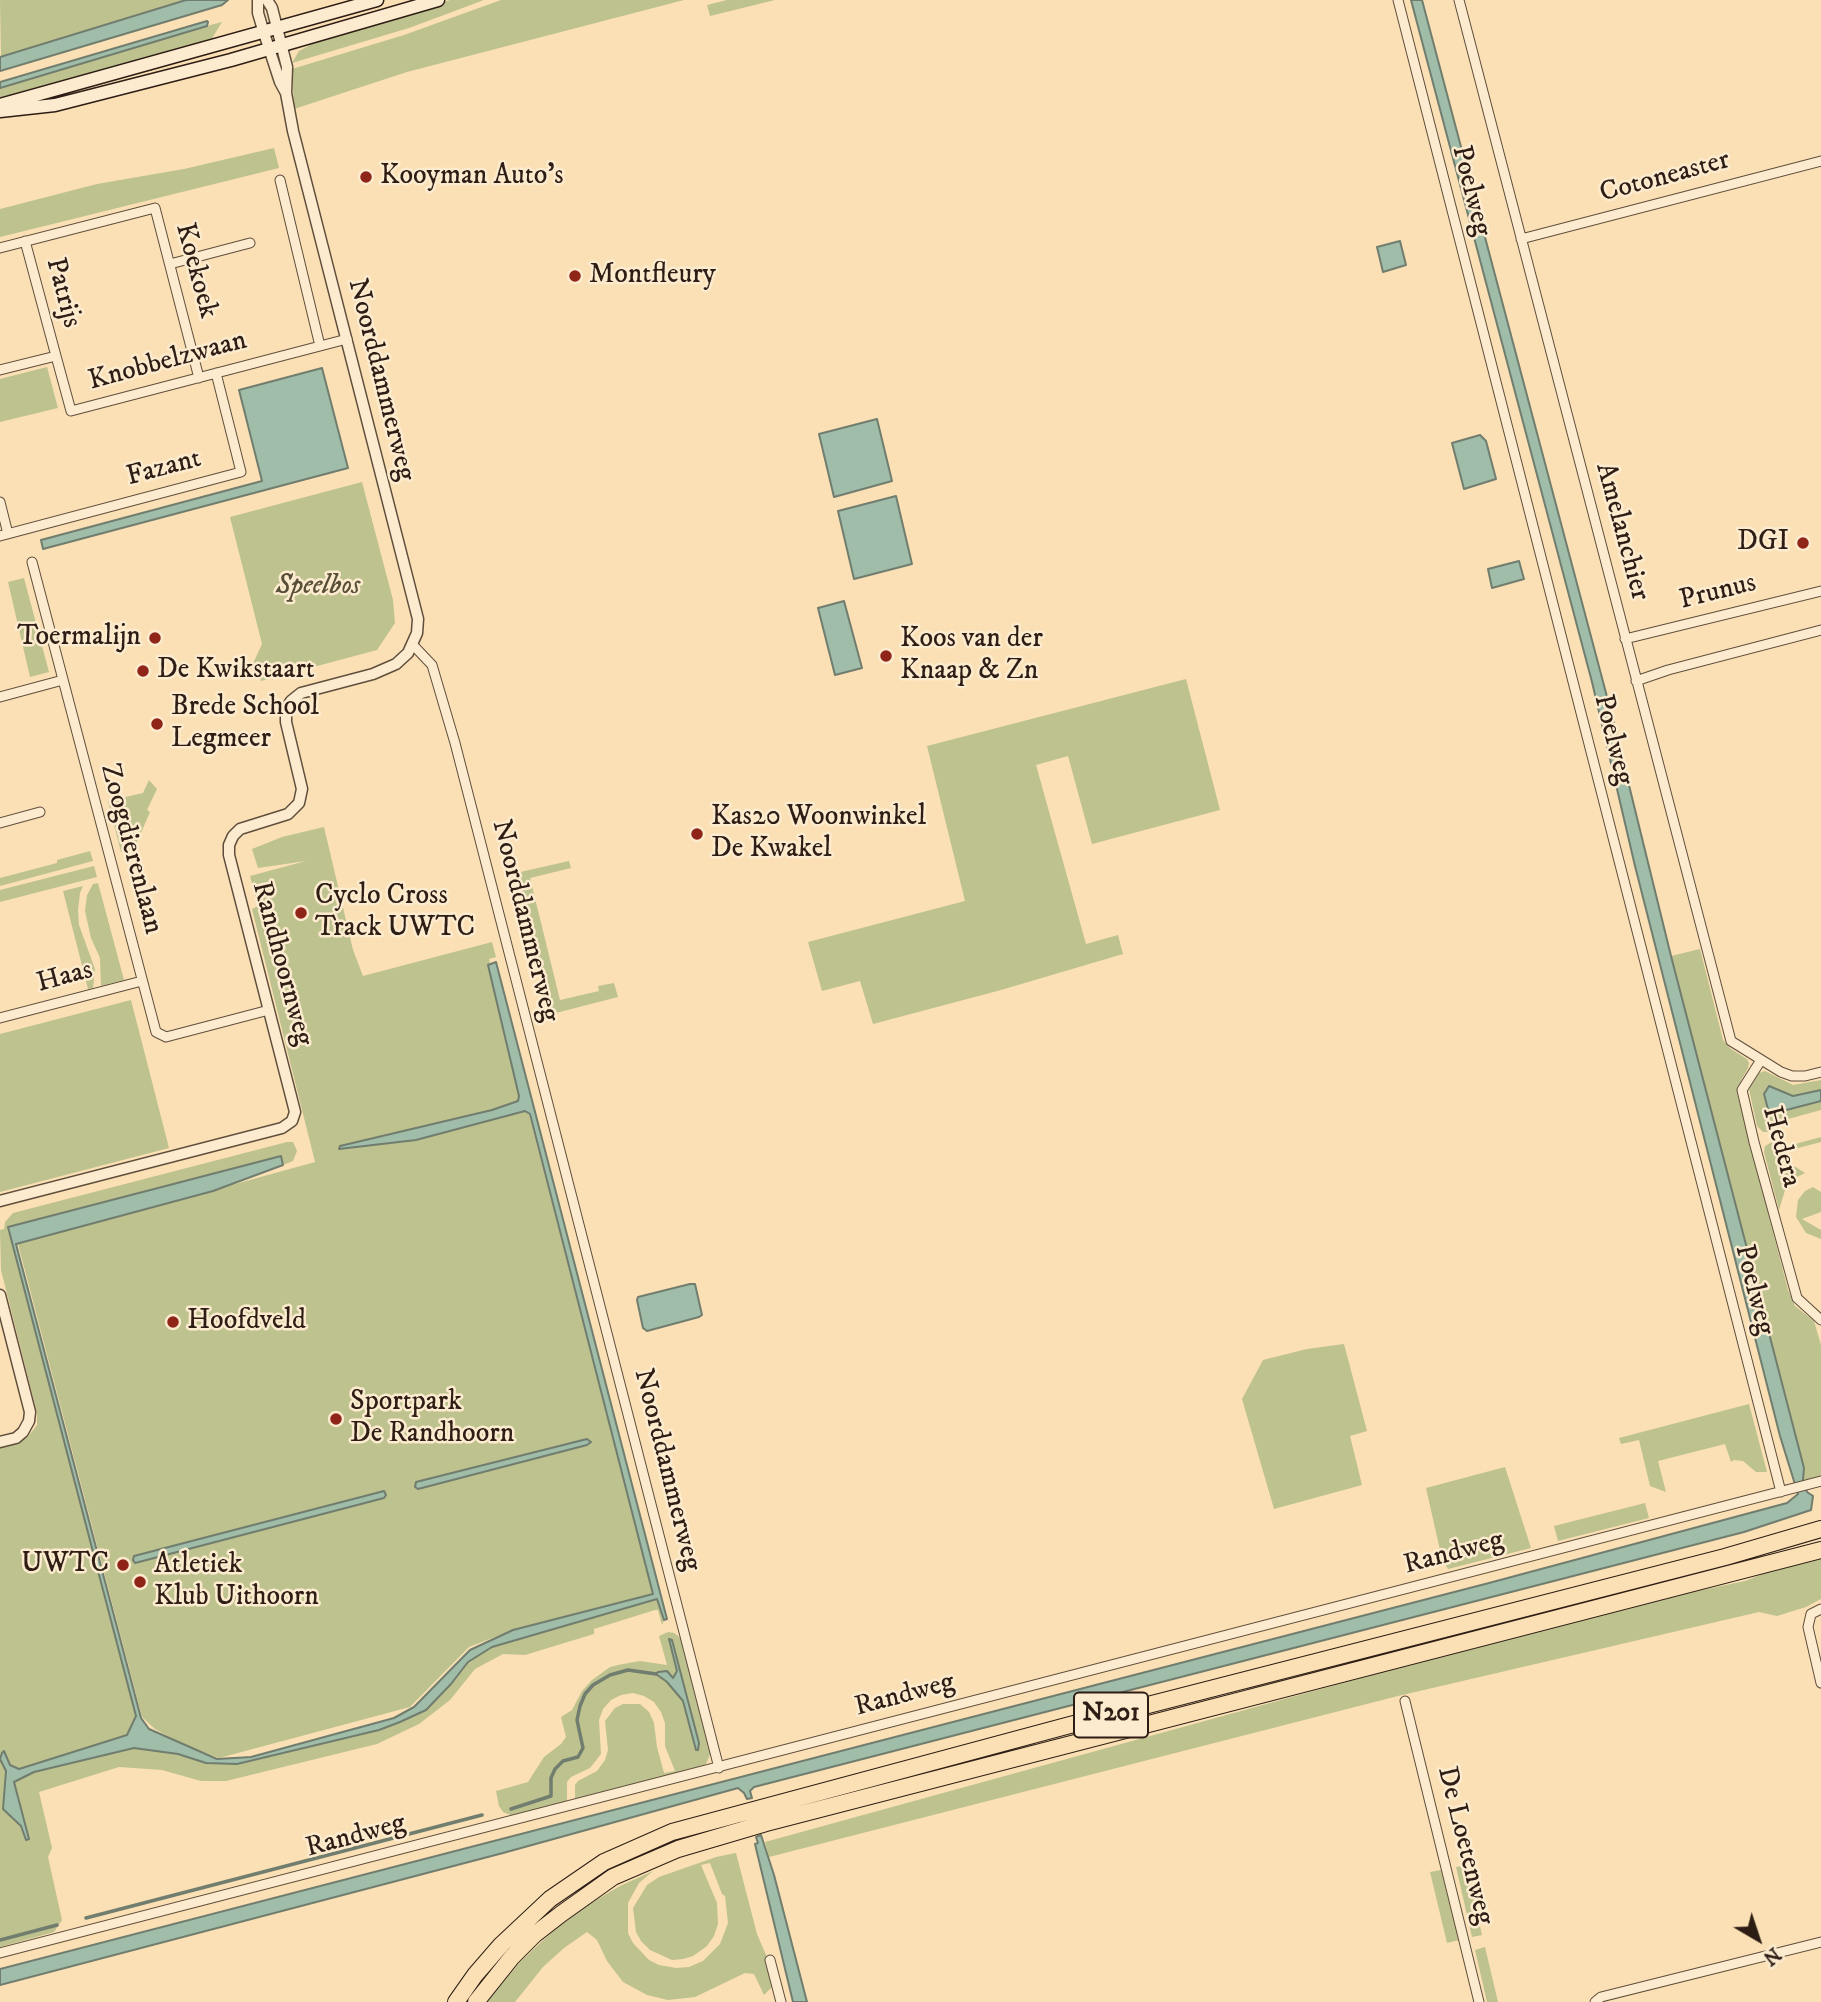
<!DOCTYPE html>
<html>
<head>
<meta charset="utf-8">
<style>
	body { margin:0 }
	#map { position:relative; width:1821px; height:2002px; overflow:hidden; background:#fae0b4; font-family:"IM FELL DW Pica",serif }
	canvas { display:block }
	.north { position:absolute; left:1723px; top:1904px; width:70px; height:70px; -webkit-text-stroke:5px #fcebce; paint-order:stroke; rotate:141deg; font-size:19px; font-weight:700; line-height:28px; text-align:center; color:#2d1d15 }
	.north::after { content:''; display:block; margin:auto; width:24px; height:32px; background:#2d1d15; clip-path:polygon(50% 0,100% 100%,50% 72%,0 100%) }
</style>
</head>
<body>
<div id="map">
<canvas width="1821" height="2002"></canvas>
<div class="north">N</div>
</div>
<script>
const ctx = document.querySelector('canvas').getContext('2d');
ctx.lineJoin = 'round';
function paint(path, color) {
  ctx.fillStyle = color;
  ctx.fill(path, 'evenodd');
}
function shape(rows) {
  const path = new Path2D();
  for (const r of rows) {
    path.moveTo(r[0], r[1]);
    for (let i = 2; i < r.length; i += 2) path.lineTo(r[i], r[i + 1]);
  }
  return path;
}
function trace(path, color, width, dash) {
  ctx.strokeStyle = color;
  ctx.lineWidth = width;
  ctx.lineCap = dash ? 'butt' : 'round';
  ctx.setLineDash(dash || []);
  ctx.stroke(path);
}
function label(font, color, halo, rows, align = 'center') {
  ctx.font = font + ' "IM FELL DW Pica",serif';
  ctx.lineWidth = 5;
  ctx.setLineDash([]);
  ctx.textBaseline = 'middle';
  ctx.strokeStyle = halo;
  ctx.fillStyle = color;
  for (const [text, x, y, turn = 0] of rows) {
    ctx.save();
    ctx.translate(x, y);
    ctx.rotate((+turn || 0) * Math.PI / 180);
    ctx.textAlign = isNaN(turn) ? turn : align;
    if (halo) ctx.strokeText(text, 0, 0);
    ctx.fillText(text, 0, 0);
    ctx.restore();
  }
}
paint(shape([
	[0,0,186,0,1,57],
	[450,0,484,0,409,28,292,63,299,51,312,44],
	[501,0,684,0,407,72,294,109,292,69,404,35],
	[727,0,775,0,710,16,707,5],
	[222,22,211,40,0,102,0,88,157,39],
	[274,148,279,168,0,237,0,209,97,184,184,169],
	[47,367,58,408,0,422,0,379],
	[362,482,393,600,395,623,377,650,261,681,257,671,251,668,262,644,230,517],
	[24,578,49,672,30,677,8,582],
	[1186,679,1220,810,1092,844,1068,756,1036,765,1086,944,1118,935,1123,954,1001,990,873,1024,860,981,822,991,808,942,965,901,927,746],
	[149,780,157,789,147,810,150,812,134,849,121,852,108,801,143,793],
	[324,827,353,950,363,976,492,942,496,957,489,959,653,1594,513,1630,469,1647,410,1707,219,1758,178,1742,155,1729,142,1717,18,1244,315,1162,252,909,258,906,250,876,306,861,258,868,252,849,282,837],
	[90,851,93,861,0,886,0,878,57,863,57,860],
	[569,861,571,868,530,878,560,1000,599,991,598,986,614,983,618,997,552,1014,516,873],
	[94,866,97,877,0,902,0,890],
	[98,883,124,980,101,986,100,958,91,938,85,911,87,895,93,884],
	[83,886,80,893,78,910,79,925,95,969,93,988,88,989,63,891],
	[1700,949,1723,1040,1731,1049,1747,1059,1749,1063,1748,1068,1737,1088,1737,1093,1788,1290,1795,1306,1814,1321,1821,1345,1821,1476,1813,1478,1803,1480,1804,1468,1671,956],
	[131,1000,169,1148,0,1192,0,1034],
	[1765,1071,1793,1085,1821,1080,1821,1090,1796,1096,1768,1087,1764,1094,1771,1114,1821,1101,1821,1110,1770,1124,1772,1132,1763,1132,1757,1126,1749,1089,1759,1073],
	[1821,1137,1821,1142,1775,1154,1805,1173,1793,1179,1786,1187,1779,1210,1764,1152,1765,1146,1774,1141,1777,1149],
	[287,1142,293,1142,297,1151,293,1161,283,1165,280,1156,8,1227,136,1716,127,1735,18,1769,10,1765,2,1753,0,1757,0,1447,27,1438,37,1425,37,1413,1,1270,0,1230,4,1229,5,1222,13,1213],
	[1813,1187,1821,1192,1821,1212,1802,1219,1821,1230,1821,1239,1806,1233,1796,1217,1798,1200,1805,1191],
	[1344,1344,1367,1431,1350,1436,1362,1485,1274,1509,1242,1399,1263,1360,1307,1349],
	[1749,1404,1767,1472,1756,1472,1743,1461,1734,1460,1731,1462,1725,1444,1658,1461,1666,1492,1650,1486,1639,1440,1621,1444,1619,1438],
	[1505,1467,1531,1548,1448,1569,1442,1559,1426,1488],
	[1645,1503,1649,1518,1558,1541,1554,1526],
	[1821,1556,1821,1599,1806,1607,1777,1616,1759,1612,1398,1696,769,1857,765,1842,1390,1670,1635,1607,1636,1604,1745,1581,1780,1567],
	[658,1599,664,1620,662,1625,658,1610,655,1610,594,1629,594,1634,525,1655,503,1654,475,1669,450,1700,419,1724,377,1744,226,1781,201,1781,162,1770,119,1767,39,1792,52,1848,48,1857,62,1920,54,1932,0,1947,0,1759,7,1771,3,1809,21,1826,26,1840,28,1839,14,1781,34,1772,134,1748,178,1754,206,1763,237,1764,379,1730,426,1710,451,1684,468,1662,492,1647],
	[668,1632,674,1633,682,1639,711,1752,706,1764,700,1768,575,1799,575,1785,578,1781,597,1771,605,1760,608,1750,605,1721,615,1708,623,1704,640,1704,649,1712,654,1723,657,1747,664,1773,675,1771,665,1746,665,1723,661,1712,654,1702,644,1696,633,1693,621,1695,611,1700,603,1709,599,1720,601,1754,590,1768,571,1777,567,1782,567,1802,513,1816,503,1812,499,1806,496,1791,528,1782,544,1757,561,1744,566,1737,561,1717,572,1710,582,1691,592,1680,610,1667,618,1665,640,1661,667,1665,659,1636],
	[736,1853,757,1934,769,1962,772,1987,764,1995,754,1974,745,1973,695,1997,668,2000,647,1995,623,1982,607,1961,597,1940,587,1932,564,1948,543,1967,515,2002,486,2002,520,1962,554,1930,591,1903,620,1886,653,1871,639,1883,628,1903,628,1933,633,1943,649,1960,659,1965,676,1968,689,1967,703,1961,720,1944,728,1923,725,1896,722,1894,710,1863,701,1865,717,1903,718,1924,714,1936,707,1946,693,1956,683,1959,672,1960,650,1950,641,1941,636,1932,633,1908,647,1885,659,1877,716,1857],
	[1466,1865,1482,1935,1472,1937,1456,1867],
	[1441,1870,1459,1940,1447,1943,1430,1872],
	[1485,1947,1498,2002,1487,2002,1475,1950]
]), '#bec28e');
const water = shape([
	[186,0,228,0,222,5,0,71,0,57,186,0],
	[1411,0,1422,0,1610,708,1671,956,1804,1468,1803,1480,1807,1492,1813,1496,1811,1510,1744,1532,754,1787,750,1791,752,1798,747,1799,744,1793,738,1788,503,1853,0,1985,0,1969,1489,1583,1787,1503,1798,1494,1780,1436,1635,866,1592,682,1411,0],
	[207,21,208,22,207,26,0,88,0,82,207,21],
	[1400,241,1406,265,1383,272,1377,247,1400,241],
	[322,368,348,468,43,549,41,540,262,481,239,390,322,368],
	[877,419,892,481,834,497,819,434,877,419],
	[1480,435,1486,441,1496,479,1464,489,1452,443,1480,435],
	[896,496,912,564,854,579,838,511,896,496],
	[1519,561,1524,579,1492,588,1488,569,1519,561],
	[844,601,862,668,835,675,818,608,844,601],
	[496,962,667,1619,664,1620,657,1599,492,1647,468,1662,451,1684,426,1710,400,1722,379,1730,237,1764,206,1763,178,1754,134,1748,34,1772,14,1782,29,1839,26,1840,21,1826,3,1809,6,1771,0,1759,2,1753,4,1751,10,1765,19,1769,127,1735,136,1716,8,1227,281,1156,283,1165,213,1191,16,1244,141,1718,149,1729,217,1759,251,1757,394,1718,414,1707,470,1650,513,1630,653,1594,530,1114,525,1111,416,1140,339,1149,340,1146,492,1110,518,1101,519,1096,488,965,496,962],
	[1769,1086,1793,1096,1821,1090,1821,1101,1771,1114,1769,1113,1764,1094,1769,1086],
	[690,1284,695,1284,702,1315,699,1317,647,1331,643,1328,637,1300,638,1297,690,1284],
	[587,1439,591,1442,587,1445,418,1489,415,1487,416,1482,587,1439],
	[384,1491,386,1495,384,1498,135,1563,133,1560,134,1556,384,1491],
	[669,1639,672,1640,699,1743,698,1750,696,1750,683,1701,667,1682,656,1674,658,1672,667,1671,673,1678,677,1671,669,1639],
	[761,1835,774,1875,807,2002,793,2002,755,1844,758,1843,756,1837,761,1835]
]);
paint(water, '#9fbda9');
trace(water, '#717d6e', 2);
trace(shape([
	[511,1809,551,1796,551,1778,555,1769,563,1761,578,1757,583,1748,577,1720,580,1706,585,1694,593,1685,610,1675,628,1670,656,1674],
	[86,1918,482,1815],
	[0,1940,57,1925]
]), '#717d6e', 3.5);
const minor = shape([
	[1398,0,1781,1492],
	[1459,0,1731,1041,1781,1072,1792,1076,1805,1076,1821,1072],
	[280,180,320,346],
	[1521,239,1821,161],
	[25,241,56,356],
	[0,248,155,208,199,378],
	[170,264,250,243],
	[0,370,56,356,71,411,347,339],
	[0,502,8,534],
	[0,536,241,472,216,373],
	[32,562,156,1032,166,1037,269,1010],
	[1625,639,1821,591],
	[413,645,432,665,455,743,719,1768],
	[1636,681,1668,670,1821,630],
	[0,697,63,680],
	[0,823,40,812],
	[0,1018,142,981],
	[1761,1060,1742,1090,1754,1142,1797,1298,1821,1320],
	[1821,1609,1811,1614,1808,1627,1821,1683],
	[1405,1701,1479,2002],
	[0,1953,1821,1481],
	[770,1960,781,2002],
	[1595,2002,1601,1997,1821,1942]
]);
const tertiary = shape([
	[258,0,258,13,264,33,280,82,286,93],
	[0,1201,282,1128,292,1121,295,1112,293,1104,229,855,229,845,233,836,240,829,288,814,299,803,302,789,286,722,286,710,291,701,301,693,373,674,396,664,408,653,417,633,418,619,293,131,286,93,287,67,272,8,267,0],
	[0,1295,30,1412,29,1421,23,1432,16,1438,0,1442]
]);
const secondary = shape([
	[0,105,377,0],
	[0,111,55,105,231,60,438,0]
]);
const trunk = shape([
	[456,2002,475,1975,501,1945,550,1899,604,1862,672,1832,1070,1725,1725,1557,1821,1529],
	[476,2002,512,1957,534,1935,561,1914,613,1877,678,1849,766,1823,1821,1550]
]);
trace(minor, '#604e3d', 11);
trace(tertiary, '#604e3d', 13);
trace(secondary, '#2d1d15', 15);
trace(trunk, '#2d1d15', 18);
trace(minor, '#fcebce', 9);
trace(tertiary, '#fcebce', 10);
trace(secondary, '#fcebce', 12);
trace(trunk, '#fae0b4', 16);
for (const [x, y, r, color] of [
	[366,177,7,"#8f2418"],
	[575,276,7,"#8f2418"],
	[1803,543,7,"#8f2418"],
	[155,638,7,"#8f2418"],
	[886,656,7,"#8f2418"],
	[143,671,7,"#8f2418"],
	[157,724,7,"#8f2418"],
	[697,834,7,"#8f2418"],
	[301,913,7,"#8f2418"],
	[173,1322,7,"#8f2418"],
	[336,1419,7,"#8f2418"],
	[123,1565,7,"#8f2418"],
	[140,1582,7,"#8f2418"]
]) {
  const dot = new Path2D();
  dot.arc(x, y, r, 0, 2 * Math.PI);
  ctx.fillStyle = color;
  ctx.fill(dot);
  trace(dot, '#fcebce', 2.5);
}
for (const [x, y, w] of [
	[1111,1715,74]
]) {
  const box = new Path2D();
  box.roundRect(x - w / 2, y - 22.5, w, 45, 5);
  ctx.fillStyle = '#fcebce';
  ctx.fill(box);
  trace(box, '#2d1d15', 2);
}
label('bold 26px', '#2d1d15', null, [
	["N201",1111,1715]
]);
label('28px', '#2d1d15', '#fcebce', [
	["Kooyman Auto's",380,177],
	["Montfleury",589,276],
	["DGI",1789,543,"right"],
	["Toermalijn",141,638,"right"],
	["Koos van der",900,640],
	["Knaap & Zn",900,672],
	["De Kwikstaart",157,671],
	["Brede School",171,708],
	["Legmeer",171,740],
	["Kas20 Woonwinkel",711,818],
	["De Kwakel",711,850],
	["Cyclo Cross",315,897],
	["Track UWTC",315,929],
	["Hoofdveld",187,1322],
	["Sportpark",350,1403],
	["De Randhoorn",350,1435],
	["UWTC",109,1565,"right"],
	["Atletiek",154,1566],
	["Klub Uithoorn",154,1598]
], 'left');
label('28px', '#2d1d15', '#fcebce', [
	["Cotoneaster",1665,178,-15],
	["Poelweg",1470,191,76],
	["Koekoek",195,271,75],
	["Patrijs",62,293,75],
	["Knobbelzwaan",168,362,-15],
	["Noorddammerweg",380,380,76],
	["Fazant",164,469,-15],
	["Amelanchier",1621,532,75],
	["Prunus",1718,593,-14],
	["Poelweg",1612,740,76],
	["Zoogdierenlaan",130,849,75],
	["Noorddammerweg",524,921,76],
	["Randhoornweg",281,964,75],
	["Haas",65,978,-15],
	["Hedera",1780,1147,75],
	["Poelweg",1753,1290,76],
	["Noorddammerweg",666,1470,76],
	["Randweg",1454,1554,-15],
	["Randweg",905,1696,-15],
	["Randweg",356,1837,-15],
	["De Loetenweg",1464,1846,76]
]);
label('italic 28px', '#584f39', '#fcebce', [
	["Speelbos",318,587]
]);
</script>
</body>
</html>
